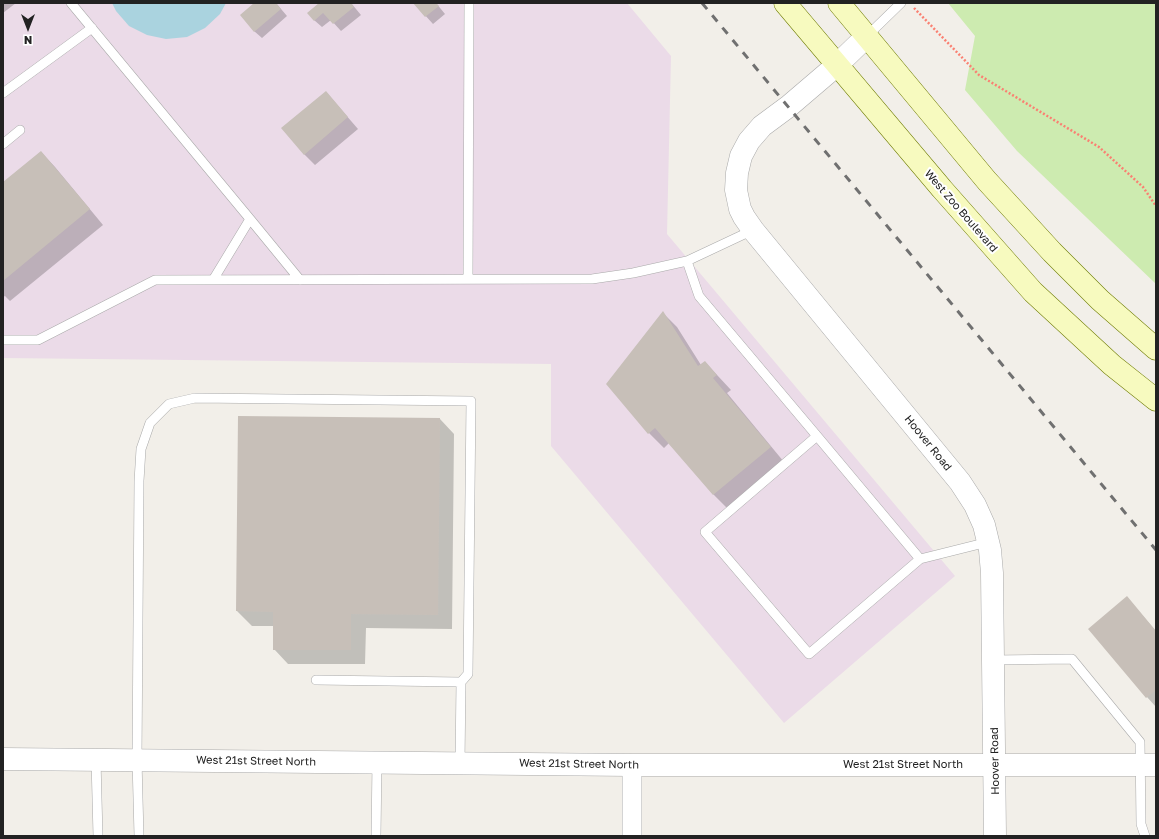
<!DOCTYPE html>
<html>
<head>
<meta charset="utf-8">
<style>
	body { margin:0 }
	#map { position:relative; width:1159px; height:839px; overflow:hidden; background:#f2efe9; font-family:"Golos Text",sans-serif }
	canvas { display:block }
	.frame { position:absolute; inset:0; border:4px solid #222; pointer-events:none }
	.north { position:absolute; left:8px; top:8px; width:40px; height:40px; -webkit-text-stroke:3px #fff; paint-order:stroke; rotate:180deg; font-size:11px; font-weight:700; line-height:16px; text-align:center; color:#222 }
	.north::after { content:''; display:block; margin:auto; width:14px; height:18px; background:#222; clip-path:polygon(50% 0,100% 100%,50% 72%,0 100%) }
</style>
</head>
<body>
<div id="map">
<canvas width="1159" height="839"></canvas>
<div class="frame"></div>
<div class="north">N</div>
</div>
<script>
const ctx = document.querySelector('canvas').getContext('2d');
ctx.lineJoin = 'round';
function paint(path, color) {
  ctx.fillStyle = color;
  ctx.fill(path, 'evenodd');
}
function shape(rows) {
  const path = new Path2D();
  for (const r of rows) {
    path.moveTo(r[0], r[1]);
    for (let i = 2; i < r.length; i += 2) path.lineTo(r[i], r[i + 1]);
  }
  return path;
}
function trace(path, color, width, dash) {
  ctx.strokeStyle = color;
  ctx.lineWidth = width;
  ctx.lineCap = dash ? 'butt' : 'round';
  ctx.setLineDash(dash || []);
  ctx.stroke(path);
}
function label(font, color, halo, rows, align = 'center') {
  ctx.font = font + ' "Golos Text",sans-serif';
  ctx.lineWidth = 4;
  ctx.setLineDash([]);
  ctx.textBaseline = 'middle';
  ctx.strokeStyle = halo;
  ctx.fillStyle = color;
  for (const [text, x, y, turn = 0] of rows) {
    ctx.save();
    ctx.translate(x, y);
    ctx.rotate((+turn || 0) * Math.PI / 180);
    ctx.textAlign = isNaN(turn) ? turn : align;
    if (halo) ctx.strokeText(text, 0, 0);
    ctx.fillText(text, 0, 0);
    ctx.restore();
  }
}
paint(shape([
	[3,3,627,3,671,56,667,234,955,576,784,723,551,446,551,364,3,358]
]), '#ebdbe8');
paint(shape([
	[948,3,1156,3,1156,284,1017,151,965,90,975,36]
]), '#cdebb0');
paint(shape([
	[112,3,226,3,220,14,205,28,187,37,166,39,147,35,129,26,116,11]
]), '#aad3df');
paint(shape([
	[3,3,16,3,3,13],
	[256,3,276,3,287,16,262,38,254,31],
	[320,3,351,3,361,15,341,31,331,20,322,27,314,20],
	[414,3,436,3,445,14,433,24],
	[326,92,358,129,315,165,304,154],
	[41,152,55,167,103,225,10,301,5,296,3,297,3,183],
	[663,313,677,327,701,365,705,362,731,390,727,393,784,462,728,509,714,495,669,443,664,448,649,433,608,384],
	[440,419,454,434,452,629,366,628,365,664,288,664,274,649,274,626,252,626,237,611],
	[1127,598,1156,631,1156,707,1147,697]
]), '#0003');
paint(shape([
	[254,3,276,3,281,9,254,32,240,15],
	[319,3,351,3,354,7,333,24,323,13,314,21,307,13],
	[413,3,436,3,439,6,425,17],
	[326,91,348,117,304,155,281,128],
	[41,151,90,209,3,281,3,182],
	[663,311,698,366,705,361,717,375,713,378,771,447,713,495,655,428,648,434,606,384],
	[238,416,440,418,438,615,351,614,351,650,273,650,273,612,236,611],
	[1127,596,1156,631,1156,690,1146,698,1088,629]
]), '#c7bfb8');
const service = shape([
	[71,3,250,219],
	[867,36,901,3],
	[3,93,92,28],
	[3,144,20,130],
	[753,230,687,261,699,296,817,436],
	[468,279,469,3],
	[213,280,250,219,300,280],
	[3,340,38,340,155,280,592,279,633,273,687,261],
	[920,559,817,436,705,532,809,654,920,559,988,542],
	[994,660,1072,659,1140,742,1141,824,1145,836],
	[316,680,461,682],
	[96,760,98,836],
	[139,836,137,760,139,481,141,449,150,423,169,404,195,398,471,401,468,674,461,682,460,763],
	[376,836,377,762]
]);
const minor = shape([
	[632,765,632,836]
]);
const tertiary = shape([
	[867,36,837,65,789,106,762,126,749,141,741,156,737,173,736,190,740,209,744,217,753,230,960,482,975,505,984,525,990,550,992,573,995,836],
	[3,759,632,765,1156,765]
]);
const secondary = shape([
	[785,3,942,189,1033,292,1112,365,1156,400],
	[839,3,987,181,1052,252,1100,300,1156,349]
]);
trace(service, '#a9a9a9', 10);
trace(minor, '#a9a9a9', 20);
trace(tertiary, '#a9a9a9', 23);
trace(secondary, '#707d05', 23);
trace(shape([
	[914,8,979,75,1099,147,1143,187,1156,206]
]), '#fa8072', 2.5, [2, 2]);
trace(service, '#fff', 9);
trace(minor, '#fff', 19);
trace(tertiary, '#fff', 22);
trace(secondary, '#f7fabf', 22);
trace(shape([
	[702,3,1156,550]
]), '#707070', 3, [8, 8]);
label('11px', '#222', '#fff', [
	["West Zoo Boulevard",961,211,49],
	["Hoover Road",928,443,51],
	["West 21st Street North",256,761,1],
	["Hoover Road",995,761,-91],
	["West 21st Street North",579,764,1],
	["West 21st Street North",903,765]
]);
</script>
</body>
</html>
